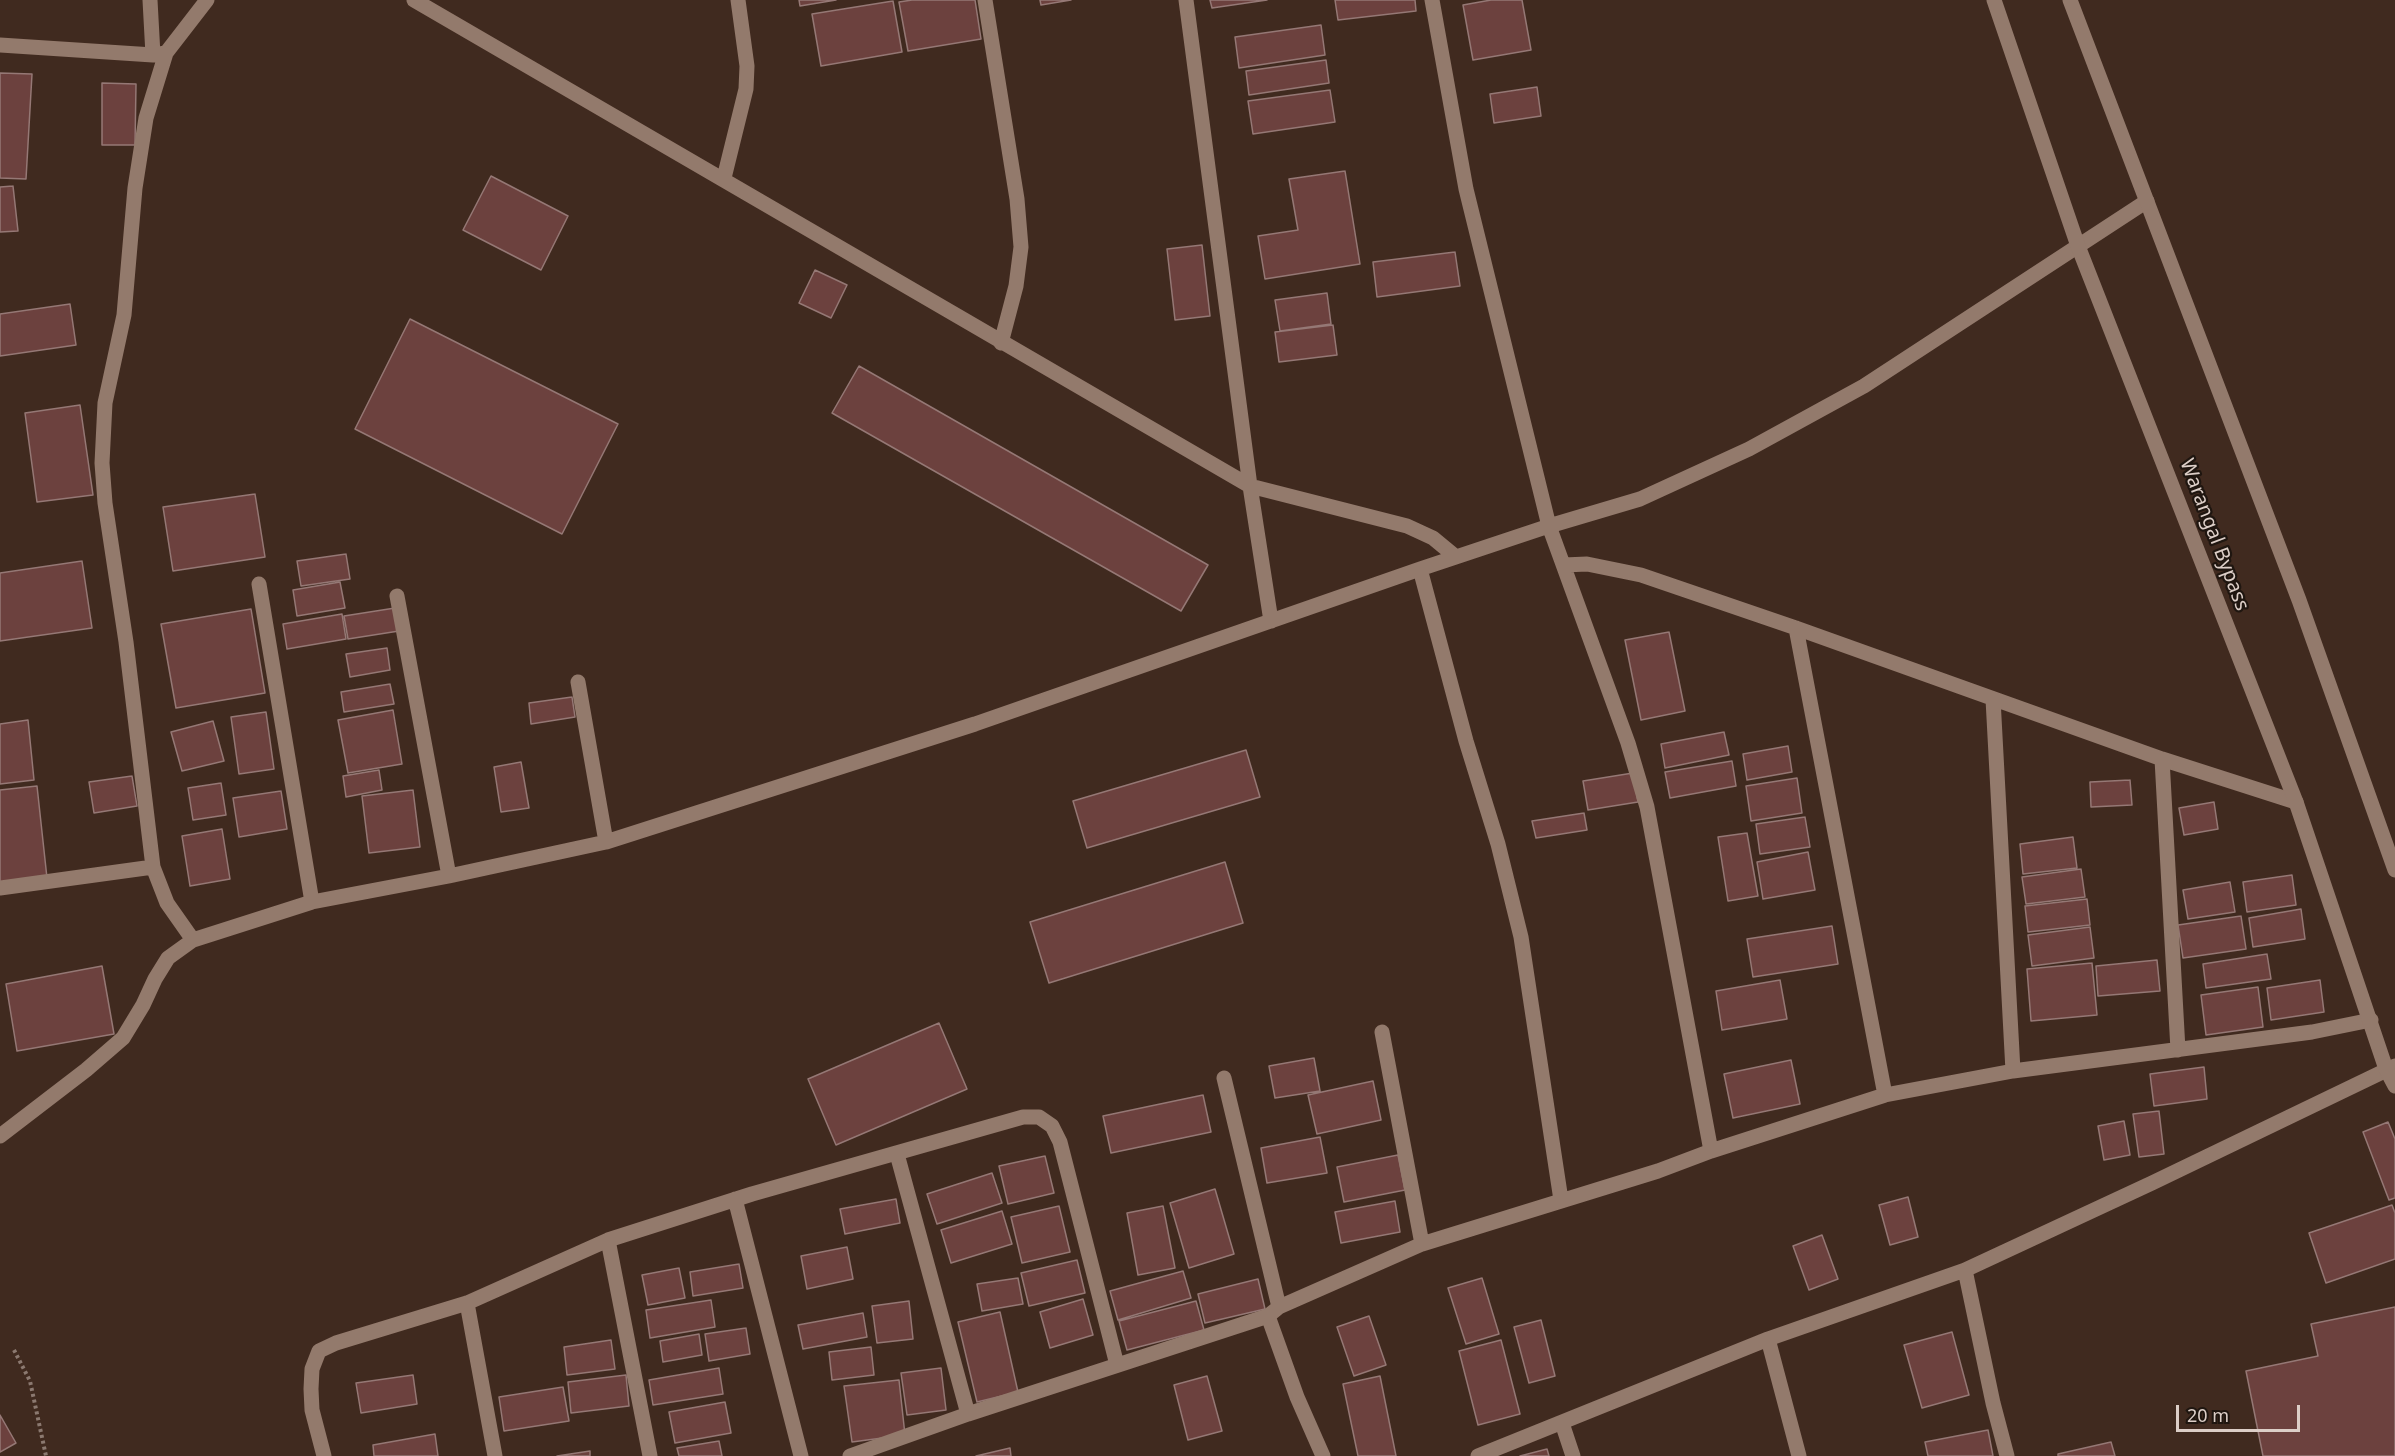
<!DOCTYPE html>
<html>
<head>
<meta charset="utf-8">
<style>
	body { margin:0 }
	#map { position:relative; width:2395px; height:1456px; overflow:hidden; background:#402a1f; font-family:"Noto Sans",sans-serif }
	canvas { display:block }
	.scale { position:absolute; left:2176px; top:1405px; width:124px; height:27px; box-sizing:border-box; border:3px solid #dccec7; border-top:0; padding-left:8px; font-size:18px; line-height:21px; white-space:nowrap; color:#dccec7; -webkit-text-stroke:4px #1f1610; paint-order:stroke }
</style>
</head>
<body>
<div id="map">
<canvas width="2395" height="1456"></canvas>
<div class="scale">20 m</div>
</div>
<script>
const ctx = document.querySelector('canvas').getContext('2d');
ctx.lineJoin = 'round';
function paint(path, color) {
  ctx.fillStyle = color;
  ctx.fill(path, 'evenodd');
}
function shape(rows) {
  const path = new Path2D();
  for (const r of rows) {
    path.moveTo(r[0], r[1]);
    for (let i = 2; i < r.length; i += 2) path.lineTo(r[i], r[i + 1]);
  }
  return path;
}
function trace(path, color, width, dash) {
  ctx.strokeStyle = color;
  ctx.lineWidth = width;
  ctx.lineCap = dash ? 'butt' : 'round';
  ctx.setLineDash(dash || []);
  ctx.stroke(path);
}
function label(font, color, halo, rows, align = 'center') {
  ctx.font = font + ' "Noto Sans",sans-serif';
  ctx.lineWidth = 4.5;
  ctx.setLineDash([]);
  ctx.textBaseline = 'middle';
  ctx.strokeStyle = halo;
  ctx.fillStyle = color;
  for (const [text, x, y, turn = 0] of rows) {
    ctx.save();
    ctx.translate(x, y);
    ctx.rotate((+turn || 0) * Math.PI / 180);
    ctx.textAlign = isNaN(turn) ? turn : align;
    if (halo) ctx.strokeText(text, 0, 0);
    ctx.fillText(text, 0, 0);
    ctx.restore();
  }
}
const building = shape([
	[799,0,836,0,800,6,799,0],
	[912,0,975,0,981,39,908,51,899,2,912,0],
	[1040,0,1071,0,1041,5,1040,0],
	[1210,0,1267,0,1212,8,1210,0],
	[1335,0,1415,0,1416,11,1338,20,1335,0],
	[1491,0,1522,0,1531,50,1473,60,1463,5,1491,0],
	[893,1,902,52,821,66,812,14,893,1],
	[1321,25,1325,55,1239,68,1235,37,1321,25],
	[1326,60,1329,83,1249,95,1246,71,1326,60],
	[0,73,32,74,26,179,0,178,0,73],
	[102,83,136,84,135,145,102,145,102,83],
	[1537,87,1541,116,1494,123,1490,94,1537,87],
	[1330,90,1335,122,1253,134,1248,101,1330,90],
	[1345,171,1360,264,1265,279,1258,236,1298,230,1289,179,1345,171],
	[491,176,568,216,541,270,463,230,491,176],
	[13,186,18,231,0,232,0,187,13,186],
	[1202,245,1210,316,1175,320,1167,249,1202,245],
	[1455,252,1460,286,1377,297,1373,262,1455,252],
	[815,270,847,285,831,318,799,303,815,270],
	[1327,293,1331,324,1280,331,1275,300,1327,293],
	[70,304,76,345,0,356,0,314,70,304],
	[410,319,618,424,562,534,355,429,410,319],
	[1333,325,1337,355,1279,362,1275,332,1333,325],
	[859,366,1208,565,1181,611,832,413,859,366],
	[80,405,93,495,37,502,25,413,80,405],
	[255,494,265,557,173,571,163,507,255,494],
	[346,554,350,579,301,586,297,561,346,554],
	[82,561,92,628,0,641,0,573,82,561],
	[340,582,345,608,297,616,293,590,340,582],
	[395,608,399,631,348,639,344,616,395,608],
	[251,609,265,693,176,708,161,624,251,609],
	[342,614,346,639,287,649,283,624,342,614],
	[1669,632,1685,711,1641,720,1625,640,1669,632],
	[387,648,390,670,350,677,346,654,387,648],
	[390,684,394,704,344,712,341,692,390,684],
	[572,697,575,717,531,724,529,703,572,697],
	[393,710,402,764,348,773,338,720,393,710],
	[266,712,274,769,239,774,231,717,266,712],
	[28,720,34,780,0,784,0,724,28,720],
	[213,721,224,761,182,771,171,732,213,721],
	[1724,732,1729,755,1665,768,1661,744,1724,732],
	[1788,746,1792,772,1747,780,1743,754,1788,746],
	[1246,750,1260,797,1087,848,1073,801,1246,750],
	[1732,761,1736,786,1670,798,1665,772,1732,761],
	[521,762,529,808,501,812,494,767,521,762],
	[379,770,382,790,346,797,343,776,379,770],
	[1633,773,1638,802,1588,810,1583,781,1633,773],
	[132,776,137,806,94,813,89,782,132,776],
	[1797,778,1802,813,1751,821,1746,786,1797,778],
	[2130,780,2132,805,2091,807,2090,782,2130,780],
	[221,783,226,815,193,820,188,788,221,783],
	[37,786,47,878,0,884,0,790,37,786],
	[413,790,420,847,369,853,362,796,413,790],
	[281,791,287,829,239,837,233,798,281,791],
	[2214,802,2218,829,2184,835,2179,808,2214,802],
	[1584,813,1587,830,1536,838,1532,821,1584,813],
	[1805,817,1810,847,1760,854,1756,824,1805,817],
	[222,829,230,879,190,886,182,836,222,829],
	[1747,833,1758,896,1728,901,1718,837,1747,833],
	[2073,837,2077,868,2023,874,2020,844,2073,837],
	[1808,852,1815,890,1763,899,1757,862,1808,852],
	[1225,862,1243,923,1049,983,1030,922,1225,862],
	[2081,869,2085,897,2026,904,2022,877,2081,869],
	[2292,875,2296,905,2247,912,2243,882,2292,875],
	[2230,882,2235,912,2188,919,2183,890,2230,882],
	[2087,899,2090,925,2028,932,2025,906,2087,899],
	[2301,909,2305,939,2253,947,2249,918,2301,909],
	[2241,916,2246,949,2183,958,2178,925,2241,916],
	[1832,926,1838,964,1753,977,1747,939,1832,926],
	[2090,927,2094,958,2032,966,2028,935,2090,927],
	[2267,954,2271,979,2206,988,2203,964,2267,954],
	[2157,960,2160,991,2098,996,2096,966,2157,960],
	[2092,963,2097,1015,2031,1021,2027,969,2092,963],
	[102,966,114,1034,17,1051,6,984,102,966],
	[1780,980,1787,1019,1722,1030,1716,991,1780,980],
	[2320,980,2324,1012,2271,1020,2267,988,2320,980],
	[2258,987,2263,1027,2206,1035,2201,995,2258,987],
	[939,1023,967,1089,836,1145,808,1079,939,1023],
	[1314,1058,1320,1091,1275,1098,1269,1066,1314,1058],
	[1791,1060,1800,1104,1733,1118,1724,1074,1791,1060],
	[2204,1067,2207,1099,2154,1106,2150,1074,2204,1067],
	[1373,1081,1381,1120,1317,1134,1308,1095,1373,1081],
	[1203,1095,1211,1132,1111,1153,1103,1116,1203,1095],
	[2159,1111,2164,1154,2139,1157,2133,1114,2159,1111],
	[2124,1121,2130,1155,2104,1160,2098,1126,2124,1121],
	[2388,1122,2395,1139,2395,1198,2389,1200,2363,1132,2388,1122],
	[1320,1137,1327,1173,1267,1183,1261,1148,1320,1137],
	[1398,1155,1405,1190,1344,1202,1337,1167,1398,1155],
	[1045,1156,1054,1193,1008,1204,999,1166,1045,1156],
	[992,1173,1002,1203,937,1224,927,1194,992,1173],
	[1215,1189,1234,1254,1189,1268,1170,1203,1215,1189],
	[1908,1197,1918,1237,1890,1245,1879,1205,1908,1197],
	[896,1199,900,1223,845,1234,840,1209,896,1199],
	[1395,1201,1400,1232,1341,1243,1335,1212,1395,1201],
	[2392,1205,2395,1213,2395,1259,2326,1283,2309,1233,2392,1205],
	[1059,1206,1070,1252,1022,1263,1011,1217,1059,1206],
	[1163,1206,1175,1268,1138,1275,1127,1213,1163,1206],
	[1002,1211,1012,1244,951,1263,941,1230,1002,1211],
	[1822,1235,1838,1279,1809,1290,1793,1246,1822,1235],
	[847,1247,853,1279,807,1289,801,1256,847,1247],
	[1077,1260,1085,1293,1029,1306,1021,1273,1077,1260],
	[739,1264,743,1288,693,1296,690,1272,739,1264],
	[679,1268,685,1298,648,1305,642,1275,679,1268],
	[1183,1271,1191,1298,1118,1320,1110,1291,1183,1271],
	[1018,1278,1023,1304,982,1311,977,1284,1018,1278],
	[1482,1278,1499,1334,1466,1344,1448,1288,1482,1278],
	[1258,1279,1265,1309,1205,1323,1198,1294,1258,1279],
	[1083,1299,1093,1335,1050,1348,1040,1312,1083,1299],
	[711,1300,715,1327,650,1338,646,1310,711,1300],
	[909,1301,913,1339,877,1343,872,1306,909,1301],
	[1196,1301,1204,1330,1127,1350,1119,1321,1196,1301],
	[2395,1307,2395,1456,2263,1456,2246,1371,2318,1356,2311,1324,2395,1307],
	[1000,1312,1018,1392,977,1402,958,1322,1000,1312],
	[863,1313,867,1337,803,1349,798,1325,863,1313],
	[1369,1316,1386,1365,1354,1376,1337,1327,1369,1316],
	[1541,1320,1555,1376,1529,1383,1514,1327,1541,1320],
	[746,1328,750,1354,709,1361,705,1334,746,1328],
	[1952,1332,1969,1395,1922,1408,1904,1345,1952,1332],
	[699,1334,702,1355,663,1362,660,1341,699,1334],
	[611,1340,615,1369,567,1375,564,1347,611,1340],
	[1501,1340,1520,1414,1478,1425,1459,1351,1501,1340],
	[871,1347,874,1375,832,1380,829,1352,871,1347],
	[719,1368,723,1394,653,1405,649,1380,719,1368],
	[941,1368,946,1410,907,1415,901,1373,941,1368],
	[413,1375,417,1404,361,1413,356,1383,413,1375],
	[626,1375,629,1406,571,1413,568,1382,626,1375],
	[1207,1376,1222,1431,1188,1440,1174,1385,1207,1376],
	[1380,1376,1396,1456,1358,1456,1343,1384,1380,1376],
	[899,1380,905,1435,852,1442,844,1386,899,1380],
	[563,1387,569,1421,504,1431,499,1397,563,1387],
	[725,1402,731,1433,675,1443,669,1412,725,1402],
	[0,1415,16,1443,0,1452,0,1415],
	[1988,1430,1993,1456,1928,1456,1925,1442,1988,1430],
	[435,1434,438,1456,374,1456,373,1445,435,1434],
	[719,1441,722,1456,679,1456,677,1448,719,1441],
	[2111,1442,2115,1456,2058,1456,2058,1454,2111,1442],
	[1010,1448,1011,1456,976,1456,1010,1448],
	[1547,1449,1549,1456,1520,1456,1547,1449],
	[590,1451,590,1456,557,1456,590,1451]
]);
paint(building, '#6c413e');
trace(building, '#957875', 1.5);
trace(shape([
	[14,1350,30,1381,46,1456]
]), '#8b7970', 4, [3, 3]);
trace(shape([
	[150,0,153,55],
	[414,0,1250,486,1407,526,1433,538,1456,557],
	[985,0,1017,199,1021,247,1016,286,1001,343],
	[1186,0,1250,486,1271,621],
	[1432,0,1466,189,1549,526,1628,743,1647,807,1711,1151],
	[0,45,153,55,166,53],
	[724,178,746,89,747,66,738,0],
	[1564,565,1587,564,1641,575,1796,628,2162,759,2296,802],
	[1420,569,1466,741,1498,844,1521,937,1561,1200],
	[259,584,312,902],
	[397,596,449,876],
	[1796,628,1885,1095],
	[578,682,606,842],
	[1993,699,2013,1071],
	[2162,759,2178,1050],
	[0,888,153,867],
	[193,940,167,903,153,867,126,642,105,503,102,463,105,403,124,315,135,188,146,118,166,53,207,0],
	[1382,1032,1422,1244],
	[1224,1078,1279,1307],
	[0,1136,86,1070,123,1038,143,1005,155,979,168,958,193,940,312,902,449,876,606,842,975,724,1420,569,1549,526,1640,499,1749,449,1864,386,2147,201],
	[897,1154,968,1414],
	[735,1199,801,1456],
	[608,1240,650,1456],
	[1965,1270,1993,1403,2007,1456],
	[467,1303,495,1456],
	[1268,1316,1297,1397,1323,1456],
	[1768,1339,1799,1456],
	[1562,1423,1573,1456],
	[324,1456,312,1410,311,1389,312,1369,319,1351,336,1343,467,1303,608,1240,752,1194,1023,1117,1039,1117,1052,1126,1060,1142,1117,1365],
	[850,1456,968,1414,1268,1316,1279,1307,1422,1244,1658,1171,1711,1151,1885,1095,2013,1071,2312,1032,2371,1020],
	[1478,1456,1768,1339,1965,1270,2152,1183,2395,1066]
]), '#937a6c', 15);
trace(shape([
	[1994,0,2078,246,2296,802,2386,1069,2395,1086],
	[2070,0,2299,600,2395,870]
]), '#937a6c', 15);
label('20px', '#dccec7', '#1f1610', [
	["Warangal Bypass",2214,535,69]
]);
</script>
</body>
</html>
